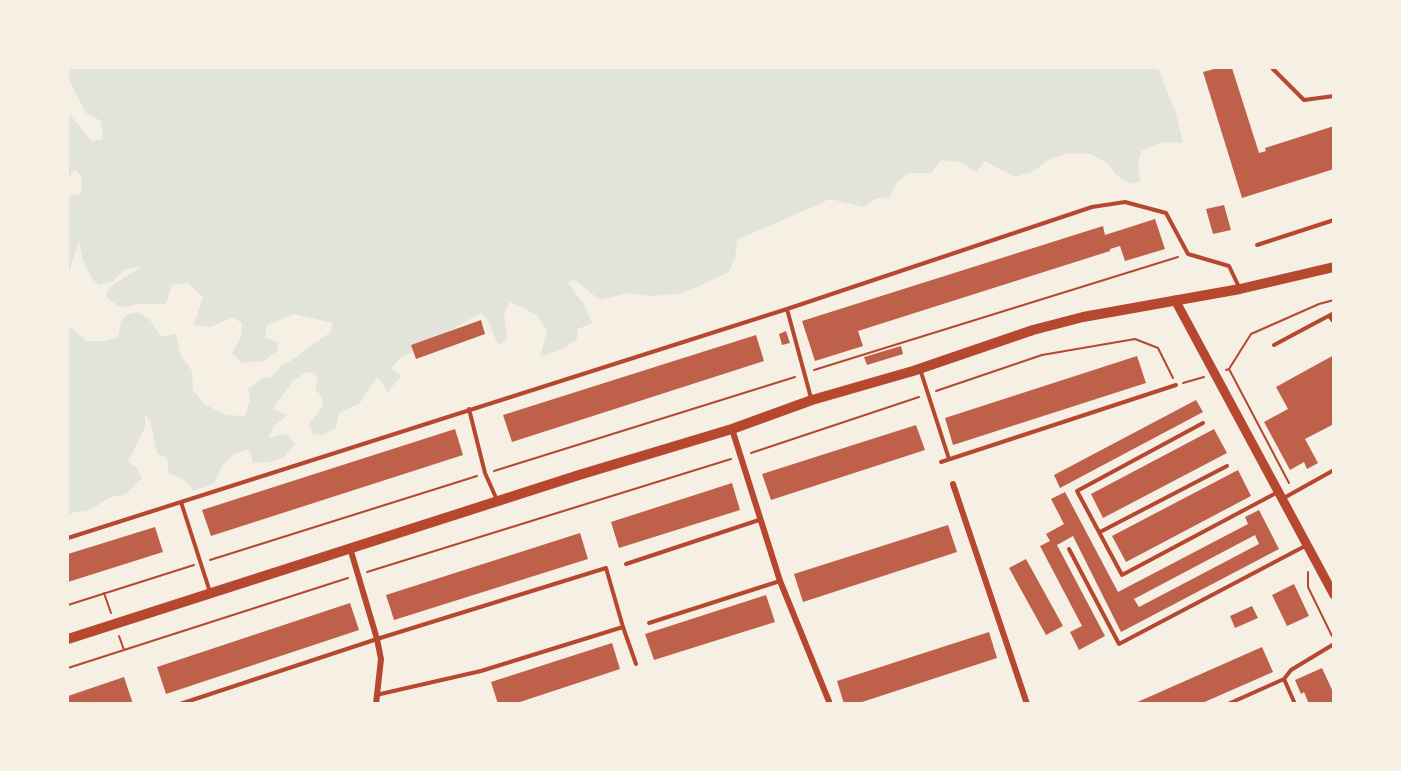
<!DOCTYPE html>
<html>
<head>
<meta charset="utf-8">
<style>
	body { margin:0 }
	#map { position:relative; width:1401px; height:771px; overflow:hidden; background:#f6efe4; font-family:Lato,sans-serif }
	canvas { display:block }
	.frame { position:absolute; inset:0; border:69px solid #f6efe4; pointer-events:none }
</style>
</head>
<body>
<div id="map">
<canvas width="1401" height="771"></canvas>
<div class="frame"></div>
</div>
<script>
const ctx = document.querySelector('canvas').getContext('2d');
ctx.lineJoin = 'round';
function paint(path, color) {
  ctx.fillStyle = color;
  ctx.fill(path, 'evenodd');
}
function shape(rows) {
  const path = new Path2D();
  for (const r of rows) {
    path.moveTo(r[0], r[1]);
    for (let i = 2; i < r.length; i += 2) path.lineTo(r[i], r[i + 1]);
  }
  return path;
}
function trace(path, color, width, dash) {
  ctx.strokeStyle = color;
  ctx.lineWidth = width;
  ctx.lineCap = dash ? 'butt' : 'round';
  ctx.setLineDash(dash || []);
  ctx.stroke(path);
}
paint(shape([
	[68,68,1158,68,1176,113,1183,143,1162,142,1141,151,1138,162,1140,181,1130,184,1116,175,1107,163,1091,154,1068,153,1050,159,1032,172,1015,177,985,161,976,172,961,162,941,160,931,173,909,173,897,182,890,197,876,199,864,207,830,199,737,240,735,258,729,272,697,287,678,294,648,296,628,293,600,300,573,279,568,283,584,304,592,323,578,329,577,339,562,349,540,357,547,330,537,315,510,302,504,313,507,340,498,345,488,321,481,313,398,360,391,369,401,376,387,393,384,385,377,377,360,403,339,413,336,427,323,435,313,434,309,424,323,406,321,396,315,389,318,377,313,372,305,373,292,382,273,409,287,415,272,428,269,438,286,434,295,444,284,457,269,462,253,463,249,449,234,454,222,466,214,483,193,491,188,483,179,477,169,474,167,458,157,453,151,423,145,413,145,427,128,462,136,467,142,478,124,495,111,497,88,511,74,512,68,516,68,330,72,328,86,341,106,341,118,337,121,321,128,314,138,312,150,320,161,337,176,334,180,354,192,371,193,390,204,404,226,415,245,416,250,400,248,389,262,378,271,377,281,366,297,357,306,349,331,332,333,323,294,314,267,325,265,338,278,342,278,350,264,361,242,363,232,353,241,337,242,323,232,317,211,327,194,325,203,297,187,283,172,285,166,304,137,304,121,308,105,296,110,287,141,267,125,269,113,281,100,285,93,280,83,261,79,241,69,272,68,271,68,196,81,194,82,177,75,170,68,178,68,112,91,141,103,139,101,121,86,113,68,78]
]), '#e2e4dc');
paint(shape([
	[1218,68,1232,68,1259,153,1266,151,1265,148,1334,126,1334,169,1242,198,1203,72],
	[1224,205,1231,230,1213,234,1206,209],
	[1155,219,1165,249,1125,261,1120,246,1110,249,1110,251,858,331,863,346,815,361,802,321,1103,226,1105,235],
	[481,320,485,334,416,359,411,345],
	[786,331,790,343,782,345,779,334],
	[756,335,764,361,512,442,503,415],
	[901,346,903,354,867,365,864,357],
	[1334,355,1334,424,1305,439,1318,463,1307,469,1304,462,1290,470,1264,422,1288,409,1276,387],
	[1137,356,1146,383,953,445,945,418],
	[1196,400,1203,412,1060,488,1054,475],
	[916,425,925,450,771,500,762,474],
	[455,429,463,455,211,536,202,510],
	[1214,429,1227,453,1103,518,1091,494],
	[1238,470,1251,496,1126,562,1112,536],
	[732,483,740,510,619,548,611,522],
	[1065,492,1118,592,1248,524,1245,517,1259,510,1279,549,1121,632,1073,536,1057,545,1105,636,1079,650,1070,632,1082,626,1040,546,1050,541,1046,534,1064,524,1051,499],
	[1255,535,1259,544,1139,607,1134,599],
	[948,525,957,552,803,602,794,574],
	[155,527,163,552,68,582,68,554],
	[580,533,588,559,394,620,386,595],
	[1026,559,1063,626,1046,635,1009,568],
	[1294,584,1309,616,1287,626,1272,595],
	[766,595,775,622,654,660,645,634],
	[350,603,359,630,166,694,157,667],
	[1252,606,1258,618,1235,628,1230,616],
	[989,632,997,658,856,704,844,704,837,681],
	[612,643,620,669,514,704,498,704,491,682],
	[1262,647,1273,672,1200,704,1133,704],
	[1322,668,1334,694,1334,704,1309,704,1304,692,1301,694,1295,680],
	[124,677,133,704,68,704,68,696]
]), '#bf614a');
trace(shape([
	[1229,369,1289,483],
	[814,370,1178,257],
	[1226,370,1229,369,1251,334,1319,304,1334,300],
	[1183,383,1204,377],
	[936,391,1042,355,1135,339,1158,348,1173,378],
	[751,453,919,397],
	[494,471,795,377],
	[210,560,477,476],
	[367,572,731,459],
	[1308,572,1308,587,1332,636],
	[104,593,111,613],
	[68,605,194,565],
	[119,636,124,650],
	[68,668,348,578]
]), '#b5482f', 2);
trace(shape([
	[1272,68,1304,100,1334,96],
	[1257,245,1334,220],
	[787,309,811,398],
	[1329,316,1334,322],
	[1274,345,1334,313],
	[920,369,949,459],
	[469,409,485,473,497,500],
	[1203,423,1077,491,1122,575,1278,492],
	[941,462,1176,385],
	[1282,499,1334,470],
	[181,502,210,592],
	[1100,532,1227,466],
	[68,538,787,309,1092,207,1125,202,1166,213,1188,254,1229,266,1239,287],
	[1069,549,1119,644,1307,545],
	[626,564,759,520],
	[649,623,780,581],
	[1284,679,1295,704],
	[376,695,481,671,623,627],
	[180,704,377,639,606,568,623,627,636,664],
	[1228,704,1284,679,1291,670,1334,644]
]), '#b5482f', 4);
trace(shape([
	[732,429,780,581,830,704],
	[953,484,1027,704],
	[350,548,377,639,381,659,376,704]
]), '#b5482f', 6);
trace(shape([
	[1175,300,1334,595]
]), '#b5482f', 9);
trace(shape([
	[68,639,579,475,732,429,812,400,913,371,1033,330,1083,317,1240,289,1334,267]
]), '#b5482f', 10);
</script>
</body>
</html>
